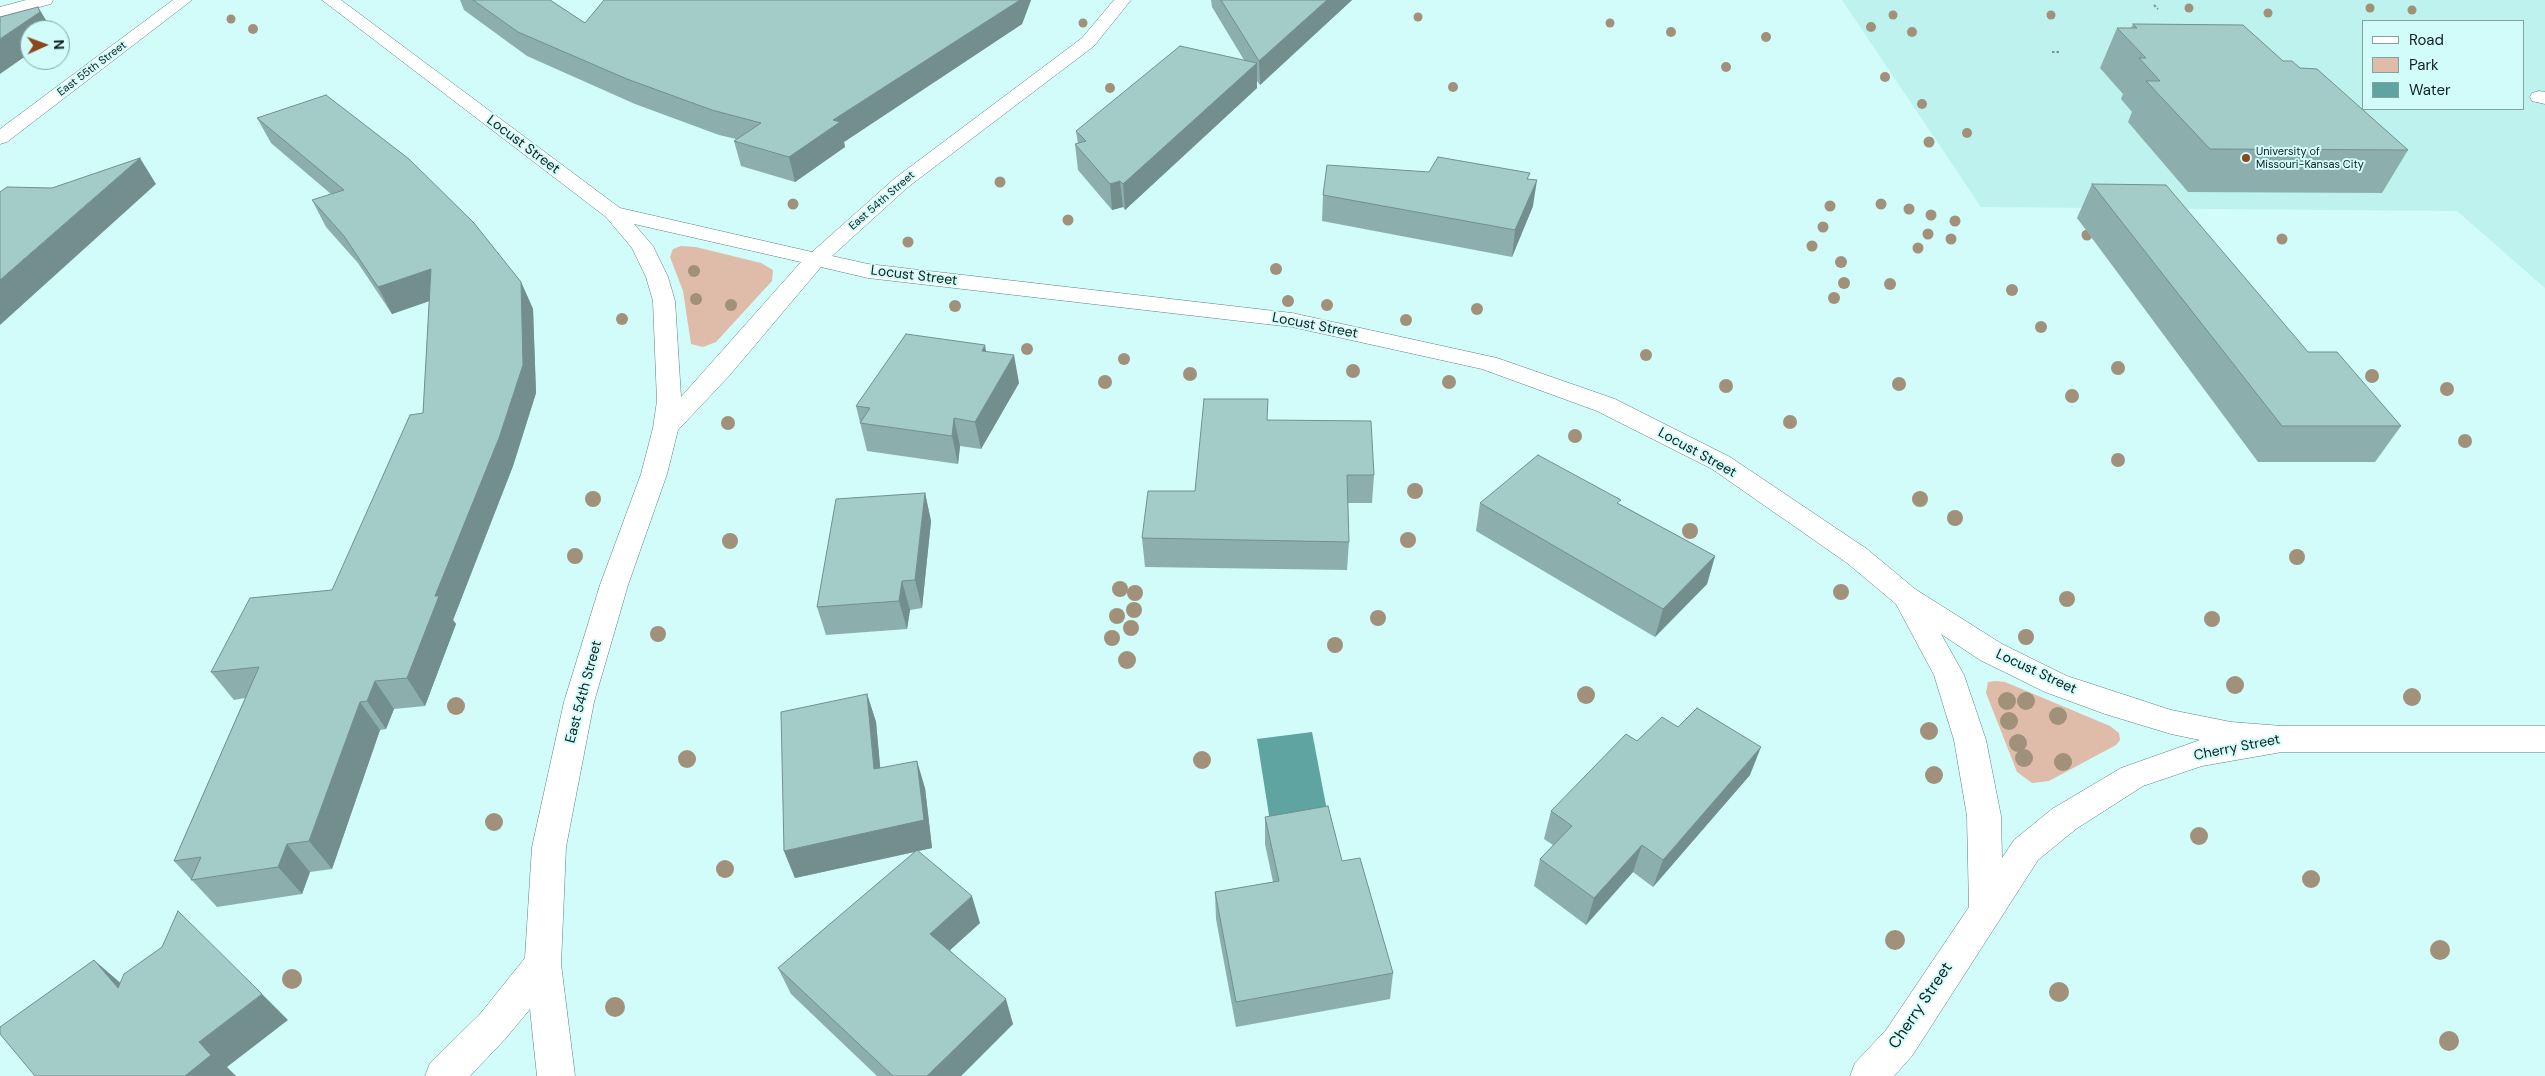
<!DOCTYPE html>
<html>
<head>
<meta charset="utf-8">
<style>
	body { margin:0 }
	#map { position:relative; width:2545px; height:1076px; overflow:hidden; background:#d1fcf9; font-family:"DM Sans",sans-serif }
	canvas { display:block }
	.legend { position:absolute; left:2362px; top:20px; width:162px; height:90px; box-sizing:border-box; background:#d1fcf9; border:1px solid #83a3a1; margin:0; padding:6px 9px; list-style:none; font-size:15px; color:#0e1e1d }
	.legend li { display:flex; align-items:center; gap:10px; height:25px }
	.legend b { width:25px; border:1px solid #83a3a1 }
	.north { position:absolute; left:20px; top:20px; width:50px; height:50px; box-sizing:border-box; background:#d1fcf9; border:1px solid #83a3a1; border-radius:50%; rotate:88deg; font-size:14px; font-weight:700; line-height:20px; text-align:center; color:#0e1e1d }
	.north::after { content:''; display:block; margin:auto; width:18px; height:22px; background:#8c471e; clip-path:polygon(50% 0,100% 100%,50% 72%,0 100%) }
</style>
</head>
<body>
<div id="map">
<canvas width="2545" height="1076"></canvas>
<ul class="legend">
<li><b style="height:6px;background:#fff"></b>Road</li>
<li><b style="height:14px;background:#dfbcaa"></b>Park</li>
<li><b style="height:14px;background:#5fa4a0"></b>Water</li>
</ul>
<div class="north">N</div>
</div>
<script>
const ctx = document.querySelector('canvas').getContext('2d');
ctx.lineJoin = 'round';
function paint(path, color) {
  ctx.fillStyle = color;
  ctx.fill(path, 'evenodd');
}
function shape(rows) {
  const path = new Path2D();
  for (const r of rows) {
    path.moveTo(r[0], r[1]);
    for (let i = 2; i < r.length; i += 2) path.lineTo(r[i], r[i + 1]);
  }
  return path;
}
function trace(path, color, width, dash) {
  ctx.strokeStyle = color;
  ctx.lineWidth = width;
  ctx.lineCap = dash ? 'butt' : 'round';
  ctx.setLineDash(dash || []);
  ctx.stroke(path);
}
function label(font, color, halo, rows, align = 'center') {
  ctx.font = font + ' "DM Sans",sans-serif';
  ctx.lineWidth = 4;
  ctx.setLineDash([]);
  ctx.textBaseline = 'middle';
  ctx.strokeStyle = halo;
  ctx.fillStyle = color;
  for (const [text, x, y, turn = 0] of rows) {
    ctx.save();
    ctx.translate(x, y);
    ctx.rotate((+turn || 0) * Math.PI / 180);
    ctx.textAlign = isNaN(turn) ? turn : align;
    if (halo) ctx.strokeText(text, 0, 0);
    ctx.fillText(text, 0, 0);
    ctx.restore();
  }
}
paint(shape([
	[1842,0,2545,0,2545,288,2457,211,1981,207],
	[2364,21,2524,21,2524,109,2364,109]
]), '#bdf2ee');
paint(shape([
	[681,246,696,247,761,263,773,270,772,281,716,342,703,347,691,344,683,291,670,257,673,249],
	[1996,681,2005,682,2110,726,2119,733,2120,740,2116,745,2049,781,2032,783,2017,772,1986,693,1988,682]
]), '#dfbcaa');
paint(shape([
	[1312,732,1329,821,1271,828,1257,739]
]), '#5fa4a0');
const service = shape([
	[2539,91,2545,92,2545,104,2532,101,2530,97,2532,93,2539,91]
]);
const minor = shape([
	[26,0,53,0,51,4,0,17,0,7,26,0],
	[322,0,341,0,620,208,812,252,894,179,1082,38,1114,0,1131,0,1094,46,908,187,832,256,868,264,1292,313,1497,358,1615,399,1730,457,1867,549,1915,589,2002,644,2067,676,2171,710,2231,722,2282,726,2545,726,2545,752,2282,752,2202,766,2143,786,2076,829,2038,860,1912,1056,1894,1076,1850,1076,1855,1063,1886,1030,1969,907,1967,816,1954,740,1934,675,1896,604,1847,563,1712,469,1597,411,1482,369,1292,327,868,278,821,267,729,376,678,430,667,474,628,585,594,702,566,847,561,964,575,1076,537,1076,530,1009,506,1038,470,1076,425,1076,430,1063,480,1014,525,958,532,847,564,702,600,585,641,474,653,428,657,401,653,301,646,277,632,248,606,217,322,0],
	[634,224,801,262,681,397,675,301,668,277,653,246,634,224],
	[1941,634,1980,660,2045,692,2105,714,2171,734,2200,740,2121,768,2052,809,2014,840,2002,858,2001,816,1986,740,1964,675,1941,634]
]);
const secondary = shape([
	[173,0,192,0,7,142,0,144,0,129,173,0]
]);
trace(service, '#5b827f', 1);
trace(minor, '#5b827f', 1);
trace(secondary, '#5b827f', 1);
trace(shape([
	[2154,5,2158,9],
	[2052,52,2061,52]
]), '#759391', 2, [2.5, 2]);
paint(service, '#fff');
paint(minor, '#fff');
paint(secondary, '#fff');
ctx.fillStyle = '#a1917a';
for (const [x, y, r] of [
	[2189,8,4.5],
	[2370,8,4.5],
	[2412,10,4.5],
	[2268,13,4.5],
	[1893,15,4.5],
	[2051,15,4.5],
	[1418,17,4.5],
	[231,19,4.5],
	[1083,23,4.5],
	[1610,23,4.5],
	[1871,27,5],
	[253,29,5],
	[1671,32,5],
	[1912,32,5],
	[1766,37,5],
	[1726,67,5],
	[1885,77,5],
	[1453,87,5],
	[1110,88,5],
	[1922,104,5],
	[1967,133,5],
	[1929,142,5.5],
	[1000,182,5.5],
	[793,204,5.5],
	[1881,204,5.5],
	[1830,206,5.5],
	[1909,209,5.5],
	[1931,215,5.5],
	[1068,220,5.5],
	[1955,221,5.5],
	[1823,227,5.5],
	[1928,234,5.5],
	[2087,235,5.5],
	[1951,239,5.5],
	[2282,239,5.5],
	[908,242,5.5],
	[1812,246,5.5],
	[1918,248,5.5],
	[1841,262,6],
	[1276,269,6],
	[694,271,6],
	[1844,283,6],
	[1890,284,6],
	[2012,290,6],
	[1834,298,6],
	[696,299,6],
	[1288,301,6],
	[731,305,6],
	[1327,305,6],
	[955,306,6],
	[1477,309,6],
	[622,319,6],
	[1406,320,6],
	[2041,327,6],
	[1027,349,6],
	[1646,355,6],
	[1124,359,6],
	[2118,368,7],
	[1353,371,7],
	[1190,374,7],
	[2372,376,7],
	[1105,382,7],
	[1449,382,7],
	[1899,384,7],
	[1726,386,7],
	[2447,389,7],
	[2072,396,7],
	[1790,422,7],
	[728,423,7],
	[1575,436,7],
	[2465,441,7],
	[2118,460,7],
	[1415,491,8],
	[593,499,8],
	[1920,499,8],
	[1955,518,8],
	[1690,531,8],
	[1408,540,8],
	[730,541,8],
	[575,556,8],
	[2297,557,8],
	[1120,589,8],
	[1841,592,8],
	[1135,593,8],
	[2067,599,8],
	[1134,610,8],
	[1117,616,8],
	[1378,618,8],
	[2212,619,8],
	[1131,628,8],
	[658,634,8],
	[2026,637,8],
	[1112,638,8],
	[1335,645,8],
	[1127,660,9],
	[2235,685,9],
	[1586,695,9],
	[2412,697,9],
	[2007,701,9],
	[2026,701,9],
	[456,706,9],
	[2058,716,9],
	[2009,721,9],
	[1929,731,9],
	[2018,743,9],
	[2024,758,9],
	[687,759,9],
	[1202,760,9],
	[2063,762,9],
	[1934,775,9],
	[494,822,9],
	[2199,836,9],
	[725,869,9],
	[2311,879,9],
	[1895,940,10],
	[2440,950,10],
	[292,979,10],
	[2059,992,10],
	[615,1007,10],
	[2449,1041,10]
]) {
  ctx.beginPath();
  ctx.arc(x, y, r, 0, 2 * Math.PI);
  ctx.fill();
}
paint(shape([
	[460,0,550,0,585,23,604,0,1031,0,1022,24,844,142,845,147,795,182,741,166,734,141,736,139,719,135,635,104,527,56,464,10],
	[1211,0,1352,0,1260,85,1257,81,1257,88,1125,210,1123,207,1112,210,1078,170,1075,144,1078,144,1076,131,1244,60,1212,7],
	[2133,24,2283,61,2300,68,2408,150,2382,193,2188,192,2128,122,2132,112,2121,99,2123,94,2100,68,2117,28,2131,28],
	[257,118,521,282,533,309,536,393,513,466,453,620,456,624,425,706,394,709,386,729,380,730,332,869,310,872,302,894,217,907,174,861,245,698,234,700,211,672,332,590,423,413,429,301,392,314,358,263,326,227,312,200,331,194,271,143],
	[1529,179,1533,206,1512,257,1322,221,1323,195],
	[2092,184,2308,352,2401,426,2375,462,2258,462,2077,218],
	[986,352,1019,383,981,449,960,446,958,464,867,451,856,406],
	[1268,420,1374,475,1372,503,1348,503,1349,542,1347,570,1145,567,1142,538,1195,491],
	[925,493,931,521,922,608,910,610,907,629,826,635,817,607],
	[1480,503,1620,504,1715,556,1707,584,1655,637,1476,531],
	[867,694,876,722,880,768,925,788,932,848,918,851,980,923,950,950,1013,1024,961,1076,877,1076,791,994,778,968,915,852,795,878,784,851],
	[1637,741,1750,775,1653,887,1633,872,1586,925,1534,886,1540,859,1553,845,1544,839,1551,811],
	[1265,817,1393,973,1390,999,1236,1027,1216,919,1215,892,1273,882,1265,844]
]), '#8cafad');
paint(shape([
	[1020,0,1031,0,1022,24,844,142,845,147,795,182,789,157,833,120],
	[1327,0,1352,0,1260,85,1259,61],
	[38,7,52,30,30,30,30,53,0,74,0,39],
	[1257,63,1257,88,1125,210,1123,184],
	[140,158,156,184,0,325,0,280],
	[1537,180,1533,206,1512,257,1515,230],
	[1120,181,1123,207,1112,210,1110,184],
	[431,269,444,296,392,314,378,287],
	[521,282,533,309,536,393,513,466,453,620,456,624,425,706,407,678,435,596],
	[985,345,990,372,982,351],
	[1014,355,1019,383,981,449,975,422],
	[954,418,960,446,958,464,952,436],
	[925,493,931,521,922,608,915,580],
	[1715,556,1707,584,1655,637,1663,609],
	[902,581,910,610,907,629,899,601],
	[375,681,394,709,386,729,367,701],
	[867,694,876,722,883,797,874,769],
	[360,702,380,730,332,869,309,841],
	[1761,747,1750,775,1653,887,1663,860],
	[917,761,925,788,932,848,795,878,784,851],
	[287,844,310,872,302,894,278,867],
	[1642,845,1633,872,1586,925,1594,898],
	[972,896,980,923,939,960,930,934],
	[94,960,124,986,118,988],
	[262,994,288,1020,227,1067,236,1076,185,1076,199,1042],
	[1006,999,1013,1024,961,1076,927,1076]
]), '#728f8d');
const building = shape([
	[473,0,550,0,585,23,604,0,1020,0,833,120,840,122,789,157,734,141,761,123,712,110,627,79,518,32,473,0],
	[1221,0,1327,0,1259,61,1221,0],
	[38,7,40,12,0,39,0,17,38,7],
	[2133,24,2243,25,2283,61,2292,61,2300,68,2317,69,2408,150,2210,149,2146,81,2160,81,2139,58,2146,58,2117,28,2137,28,2133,24],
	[1180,46,1257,63,1123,184,1120,181,1110,184,1075,144,1086,141,1076,131,1180,46],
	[326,95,409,159,474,223,521,282,523,365,499,438,435,596,439,596,407,678,375,681,367,701,360,702,309,841,287,844,278,867,191,880,201,857,174,861,259,667,211,672,250,598,332,590,410,415,423,413,431,269,378,287,344,236,312,200,344,190,257,118,326,95],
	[1438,157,1530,173,1527,179,1537,180,1515,230,1323,195,1327,165,1429,172,1438,157],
	[140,158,0,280,0,192,7,187,52,188,140,158],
	[2092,184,2166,185,2308,352,2337,352,2401,426,2282,426,2092,184],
	[906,334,985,345,982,351,1014,355,975,422,954,418,952,436,860,423,870,408,856,406,906,334],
	[1204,399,1268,399,1267,420,1371,421,1374,475,1347,475,1349,542,1142,538,1148,491,1195,491,1204,399],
	[1538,455,1621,500,1617,503,1715,556,1663,609,1480,503,1538,455],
	[925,493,915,580,902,581,899,601,817,607,836,499,925,493],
	[867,694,874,769,917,761,924,820,784,851,781,712,867,694],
	[1697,708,1761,747,1663,860,1642,845,1594,898,1540,859,1572,826,1551,811,1626,734,1637,741,1662,717,1678,727,1697,708],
	[1328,806,1342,861,1360,858,1393,973,1236,1002,1215,892,1279,881,1265,817,1328,806],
	[917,850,972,896,930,934,1006,999,927,1076,893,1076,778,968,917,850],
	[178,911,262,994,199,1042,211,1055,185,1076,35,1076,0,1034,0,1027,94,960,118,988,124,974,162,947,178,911]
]);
paint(building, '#a3ccc9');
trace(building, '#728f8d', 1);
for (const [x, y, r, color] of [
	[2246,158,5,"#8c471e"]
]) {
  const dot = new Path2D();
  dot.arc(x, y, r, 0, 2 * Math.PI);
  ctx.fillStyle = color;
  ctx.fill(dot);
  trace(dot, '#d1fcf9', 2);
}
label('11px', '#0e1e1d', '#d1fcf9', [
	["East 55th Street",92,69,-37],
	["East 54th Street",882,201,-41]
]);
label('11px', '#0e1e1d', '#d1fcf9', [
	["University of",2256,152],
	["Missouri-Kansas City",2256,165]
], 'left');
label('14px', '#0e1e1d', '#d1fcf9', [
	["Locust Street",523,145,37],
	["Locust Street",914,276,7],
	["Locust Street",1315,326,11],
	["Locust Street",1697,453,29],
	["Locust Street",2036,672,25],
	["East 54th Street",584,692,-75],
	["Cherry Street",2237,748,-11]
]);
label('16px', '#0e1e1d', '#d1fcf9', [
	["Cherry Street",1921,1006,-56]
]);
</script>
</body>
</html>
